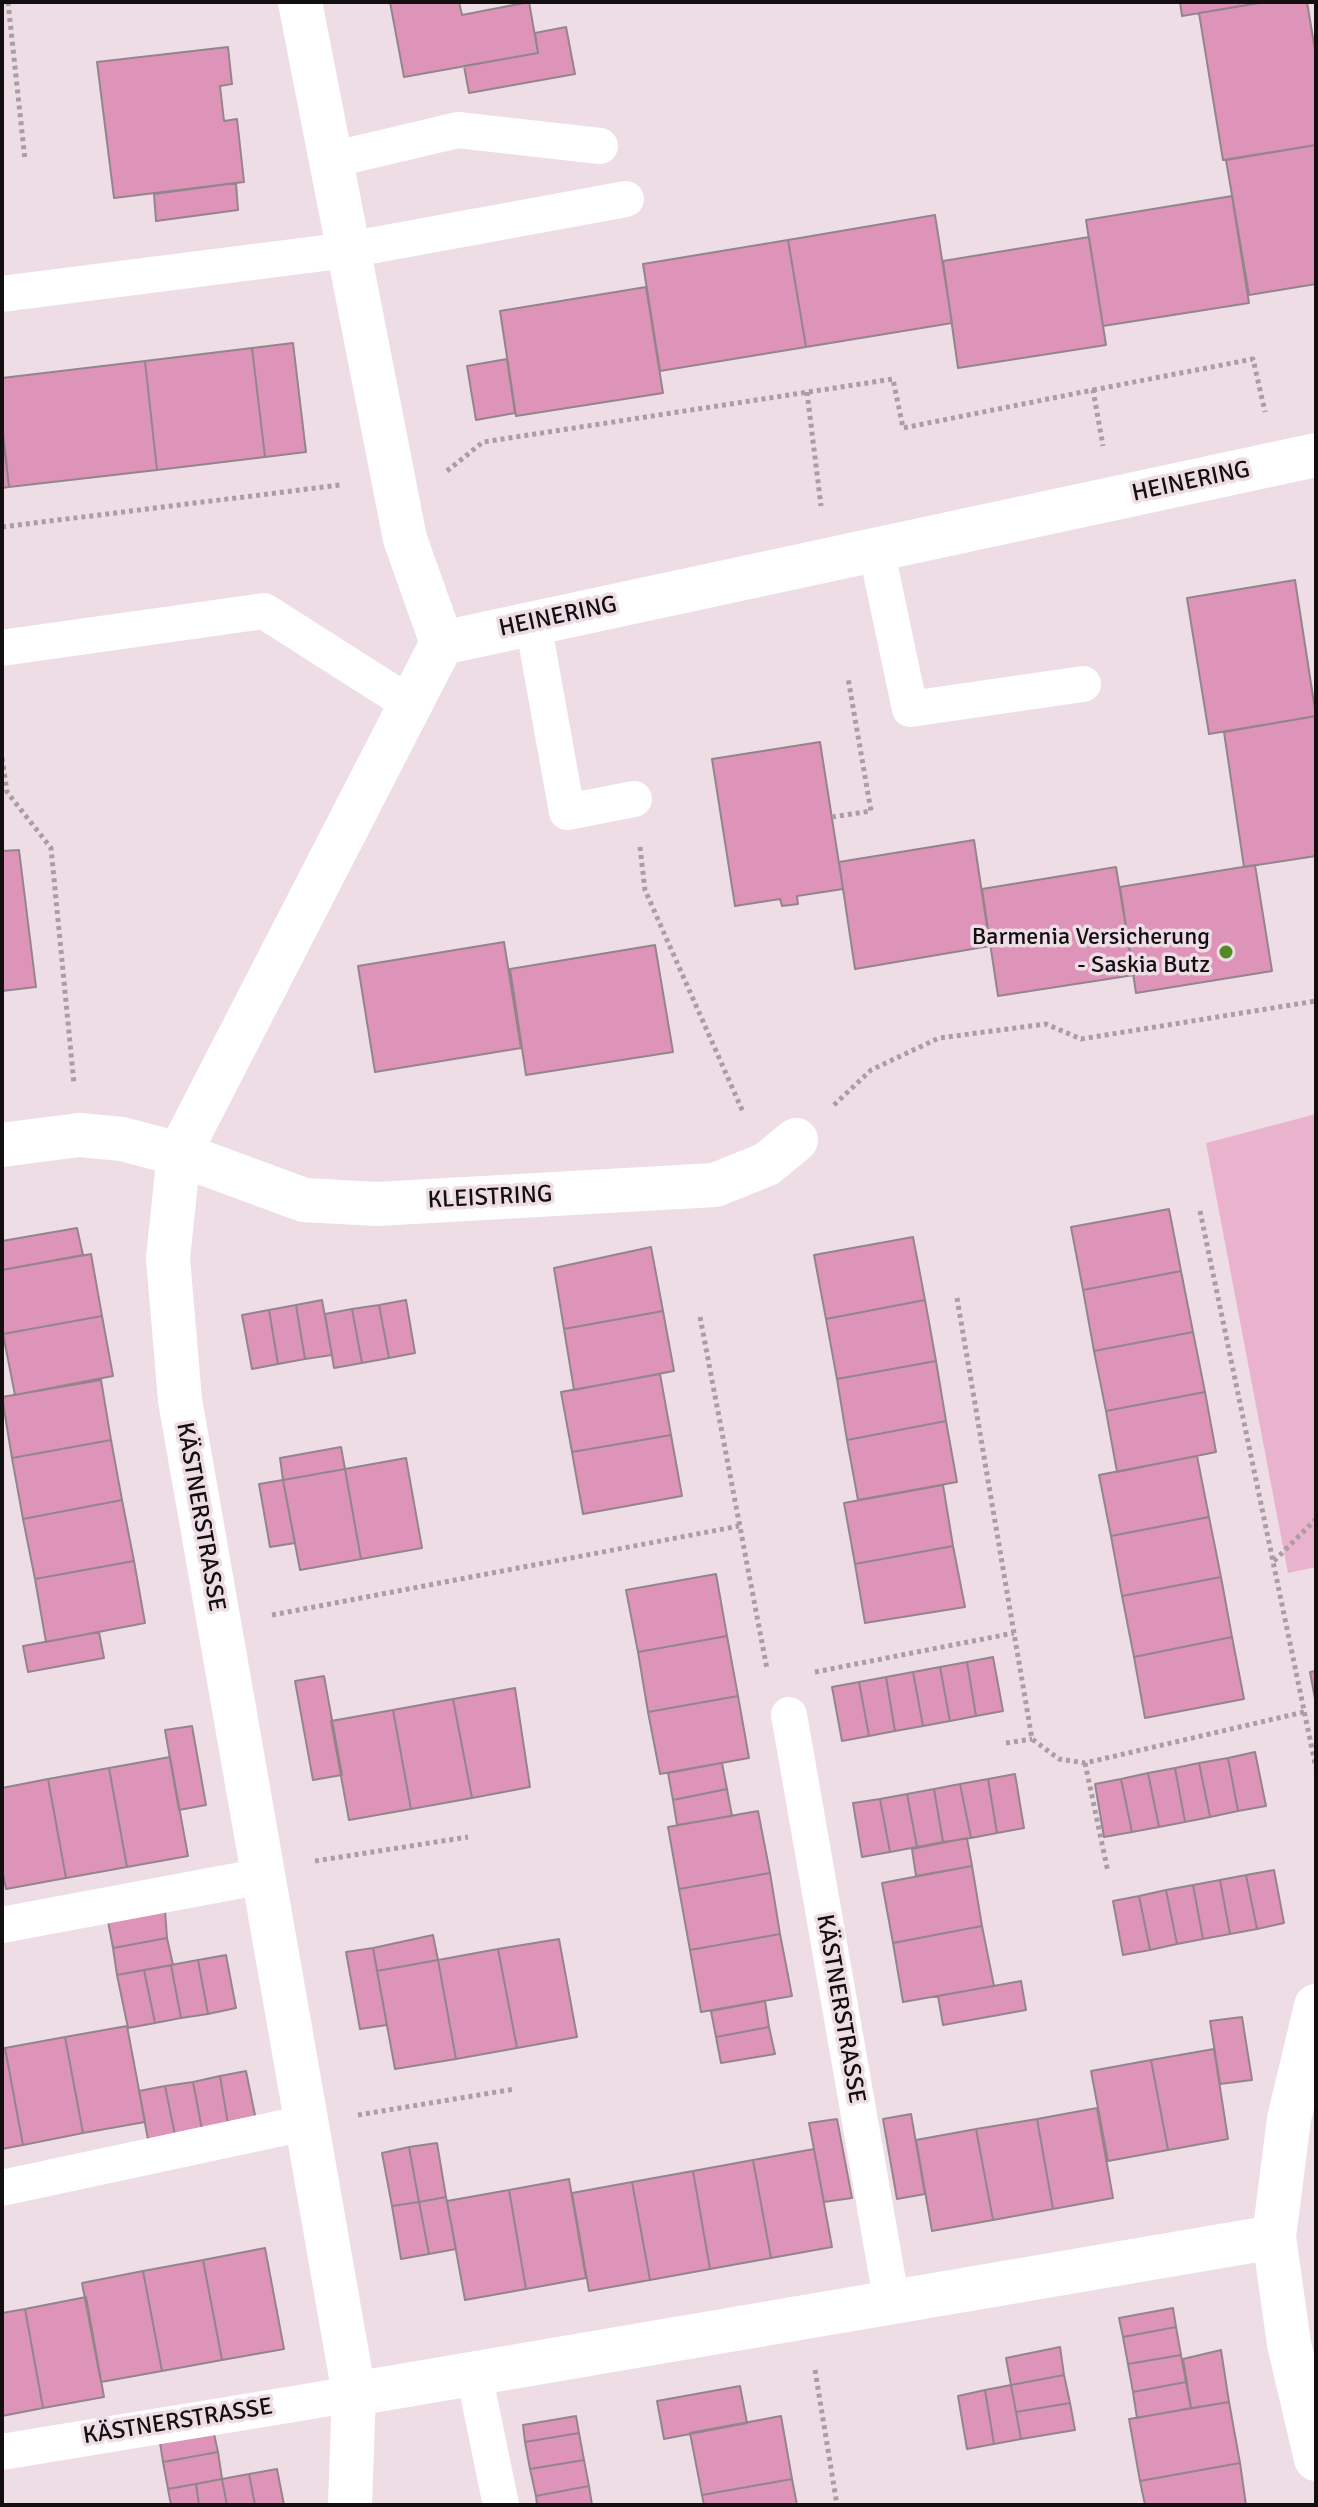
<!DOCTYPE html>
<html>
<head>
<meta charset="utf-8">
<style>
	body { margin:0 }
	#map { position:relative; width:1318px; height:2507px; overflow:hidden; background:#eedde5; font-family:Signika,sans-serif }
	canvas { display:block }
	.frame { position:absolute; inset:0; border:4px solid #130e10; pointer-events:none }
</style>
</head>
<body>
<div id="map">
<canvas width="1318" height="2507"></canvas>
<div class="frame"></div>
</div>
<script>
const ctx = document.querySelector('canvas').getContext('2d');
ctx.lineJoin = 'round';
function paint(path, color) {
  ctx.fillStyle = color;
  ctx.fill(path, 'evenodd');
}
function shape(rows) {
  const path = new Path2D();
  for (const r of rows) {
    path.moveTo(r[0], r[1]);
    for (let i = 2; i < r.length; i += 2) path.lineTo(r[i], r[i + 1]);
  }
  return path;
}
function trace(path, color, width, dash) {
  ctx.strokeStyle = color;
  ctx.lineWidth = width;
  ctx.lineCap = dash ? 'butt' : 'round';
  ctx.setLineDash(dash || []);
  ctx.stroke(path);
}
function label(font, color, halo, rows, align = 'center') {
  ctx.font = font + ' Signika,sans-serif';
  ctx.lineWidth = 7;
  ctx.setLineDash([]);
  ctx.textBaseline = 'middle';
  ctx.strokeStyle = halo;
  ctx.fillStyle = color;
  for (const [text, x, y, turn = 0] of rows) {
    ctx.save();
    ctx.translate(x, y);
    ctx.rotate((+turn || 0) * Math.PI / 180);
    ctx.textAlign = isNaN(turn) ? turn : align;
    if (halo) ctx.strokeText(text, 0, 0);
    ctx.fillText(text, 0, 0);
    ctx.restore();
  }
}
paint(shape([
	[1316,1114,1316,1567,1288,1573,1206,1143]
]), '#eab3cd');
const building = shape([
	[390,2,459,2,462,15,529,2,538,53,404,77,390,2],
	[1180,2,1265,2,1182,16,1180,2],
	[1265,2,1307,2,1316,56,1316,145,1223,160,1199,13,1265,2],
	[566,27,575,74,469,93,464,66,538,53,535,33,566,27],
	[228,47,232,84,220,86,224,121,237,119,244,182,114,198,97,62,228,47],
	[1316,145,1316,284,1249,295,1226,160,1316,145],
	[236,183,238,210,156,221,154,194,236,183],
	[1232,196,1249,303,1103,326,1086,220,1232,196],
	[935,215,952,323,806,347,788,240,935,215],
	[1089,237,1106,345,958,368,943,261,1089,237],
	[788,240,806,347,660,371,643,264,788,240],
	[646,287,663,393,516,416,500,311,646,287],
	[293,343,306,452,265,457,252,348,293,343],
	[252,348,265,457,157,470,145,361,252,348],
	[507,359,515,413,476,420,467,366,507,359],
	[145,361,157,470,9,487,2,429,2,378,145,361],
	[3,433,9,487,2,488,2,433,3,433],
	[1295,580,1316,716,1209,734,1187,598,1295,580],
	[1316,716,1316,856,1244,867,1224,732,1316,716],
	[820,742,843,889,797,896,798,904,782,906,780,899,735,906,712,759,820,742],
	[974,840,990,946,855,969,839,862,974,840],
	[19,850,36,987,2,991,2,851,19,850],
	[1255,865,1272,971,1136,993,1120,887,1255,865],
	[1116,867,1134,975,998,996,982,889,1116,867],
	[504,942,521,1048,375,1072,358,966,504,942],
	[655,945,673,1052,526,1075,510,969,655,945],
	[1169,1209,1181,1271,1083,1290,1071,1227,1169,1209],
	[77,1228,83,1255,2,1270,2,1241,77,1228],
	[913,1237,925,1300,826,1319,814,1255,913,1237],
	[651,1247,663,1311,564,1329,554,1268,651,1247],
	[91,1254,102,1316,3,1334,2,1270,91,1254],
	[1181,1271,1193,1332,1094,1351,1083,1290,1181,1271],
	[322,1300,332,1355,305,1359,296,1305,322,1300],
	[406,1300,415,1353,389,1358,379,1305,406,1300],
	[925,1300,936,1361,837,1379,826,1319,925,1300],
	[296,1305,305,1359,278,1364,269,1310,296,1305],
	[379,1305,389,1358,362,1363,352,1309,379,1305],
	[352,1309,362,1363,334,1368,325,1314,352,1309],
	[269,1310,278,1364,252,1369,242,1315,269,1310],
	[663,1311,674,1371,574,1390,564,1329,663,1311],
	[102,1316,113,1376,15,1395,3,1334,102,1316],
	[1193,1332,1205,1392,1106,1411,1094,1351,1193,1332],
	[936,1361,946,1421,847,1440,837,1379,936,1361],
	[660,1374,671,1435,572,1452,561,1392,660,1374],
	[101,1380,111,1440,12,1458,2,1397,101,1380],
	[1205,1392,1216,1452,1117,1472,1106,1411,1205,1392],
	[946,1421,957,1482,858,1500,847,1440,946,1421],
	[671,1435,682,1496,583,1514,572,1452,671,1435],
	[111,1440,122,1500,23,1519,12,1458,111,1440],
	[341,1447,345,1469,283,1480,280,1458,341,1447],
	[1197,1456,1209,1517,1111,1536,1099,1475,1197,1456],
	[406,1458,422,1548,361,1559,345,1469,406,1458],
	[345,1469,361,1559,300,1570,283,1480,345,1469],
	[283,1480,295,1543,270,1547,259,1484,283,1480],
	[943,1485,953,1546,855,1564,844,1503,943,1485],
	[122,1500,134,1561,35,1579,23,1519,122,1500],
	[1209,1517,1221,1577,1122,1596,1111,1536,1209,1517],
	[953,1546,965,1607,865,1623,855,1564,953,1546],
	[134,1561,145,1623,46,1642,35,1579,134,1561],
	[716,1574,727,1636,638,1652,626,1590,716,1574],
	[1221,1577,1232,1637,1134,1657,1122,1596,1221,1577],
	[99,1632,104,1658,28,1672,23,1646,99,1632],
	[727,1636,738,1696,648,1712,638,1652,727,1636],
	[1232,1637,1244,1699,1145,1718,1134,1657,1232,1637],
	[993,1657,1003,1711,976,1716,967,1662,993,1657],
	[967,1662,976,1716,950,1721,940,1667,967,1662],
	[940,1667,950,1721,923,1726,913,1672,940,1667],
	[1316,1671,1316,1704,1310,1672,1316,1671],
	[913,1672,923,1726,895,1731,886,1677,913,1672],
	[324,1676,342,1775,313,1780,295,1681,324,1676],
	[886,1677,895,1731,869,1736,859,1682,886,1677],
	[859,1682,869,1736,842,1741,832,1687,859,1682],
	[515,1688,530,1787,472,1798,453,1699,515,1688],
	[738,1696,749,1758,660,1774,648,1712,738,1696],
	[453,1699,472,1798,411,1809,393,1710,453,1699],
	[393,1710,411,1809,349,1820,331,1721,393,1710],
	[192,1726,206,1805,179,1810,165,1730,192,1726],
	[1255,1752,1266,1806,1238,1811,1228,1758,1255,1752],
	[170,1757,188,1856,127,1867,109,1768,170,1757],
	[1228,1758,1238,1811,1210,1817,1199,1763,1228,1758],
	[722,1763,727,1789,673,1800,668,1773,722,1763],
	[1199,1763,1210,1817,1185,1822,1175,1768,1199,1763],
	[109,1768,127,1867,66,1878,48,1779,109,1768],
	[1175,1768,1185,1822,1159,1827,1148,1773,1175,1768],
	[1148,1773,1159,1827,1132,1832,1121,1779,1148,1773],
	[1015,1774,1024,1828,997,1833,988,1779,1015,1774],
	[48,1779,66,1878,6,1889,2,1869,2,1788,48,1779],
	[988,1779,997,1833,971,1838,960,1784,988,1779],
	[1121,1779,1132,1832,1104,1837,1095,1784,1121,1779],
	[960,1784,971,1838,943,1842,934,1789,960,1784],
	[727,1789,732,1816,677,1825,673,1800,727,1789],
	[934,1789,943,1842,917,1847,907,1794,934,1789],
	[907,1794,917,1847,890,1852,880,1799,907,1794],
	[880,1799,890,1852,862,1857,853,1803,880,1799],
	[758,1811,770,1873,679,1889,668,1827,758,1811],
	[967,1838,972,1866,916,1876,912,1849,967,1838],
	[972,1866,982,1926,893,1943,882,1883,972,1866],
	[1274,1870,1284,1923,1257,1929,1246,1875,1274,1870],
	[770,1873,780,1934,690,1950,679,1889,770,1873],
	[1246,1875,1257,1929,1230,1934,1220,1880,1246,1875],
	[1220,1880,1230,1934,1203,1939,1193,1885,1220,1880],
	[1193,1885,1203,1939,1177,1944,1166,1890,1193,1885],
	[1166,1890,1177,1944,1150,1950,1139,1896,1166,1890],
	[1139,1896,1150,1950,1123,1955,1113,1901,1139,1896],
	[165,1910,167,1938,113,1948,108,1921,165,1910],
	[982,1926,994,1986,903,2002,893,1943,982,1926],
	[780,1934,792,1996,701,2012,690,1950,780,1934],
	[433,1935,438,1960,377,1971,373,1948,433,1935],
	[167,1938,173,1965,117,1975,113,1948,167,1938],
	[559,1939,577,2037,517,2048,498,1949,559,1939],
	[373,1948,387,2025,360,2029,346,1952,373,1948],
	[498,1949,517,2048,456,2059,438,1960,498,1949],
	[226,1955,236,2008,208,2014,198,1960,226,1955],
	[198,1960,208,2014,181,2018,171,1965,198,1960],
	[438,1960,456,2059,395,2069,377,1971,438,1960],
	[171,1965,181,2018,155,2023,144,1970,171,1965],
	[144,1970,155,2023,128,2028,117,1975,144,1970],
	[1021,1981,1026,2010,943,2025,938,1996,1021,1981],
	[765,2001,769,2027,716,2037,711,2011,765,2001],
	[1242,2017,1252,2080,1220,2084,1210,2021,1242,2017],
	[127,2026,145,2122,83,2133,65,2037,127,2026],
	[769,2027,775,2054,721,2063,716,2037,769,2027],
	[65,2037,83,2133,23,2145,5,2048,65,2037],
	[2,2048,5,2048,23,2145,2,2149,2,2048],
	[1214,2049,1228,2139,1168,2150,1151,2060,1214,2049],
	[1151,2060,1168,2150,1108,2161,1091,2071,1151,2060],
	[246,2071,257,2125,229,2130,220,2076,246,2071],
	[220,2076,229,2130,203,2135,193,2082,220,2076],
	[193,2082,203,2135,176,2140,165,2086,193,2082],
	[165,2086,176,2140,149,2145,139,2091,165,2086],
	[1097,2108,1113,2198,1053,2209,1037,2119,1097,2108],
	[911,2114,925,2194,897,2199,883,2119,911,2114],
	[837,2119,852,2198,824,2202,809,2123,837,2119],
	[1037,2119,1053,2209,993,2220,976,2129,1037,2119],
	[976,2129,993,2220,932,2231,916,2140,976,2129],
	[437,2143,446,2197,419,2202,409,2147,437,2143],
	[409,2147,419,2202,392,2206,382,2153,409,2147],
	[814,2149,832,2247,771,2258,753,2160,814,2149],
	[753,2160,771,2258,710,2269,693,2171,753,2160],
	[693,2171,710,2269,650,2280,632,2182,693,2171],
	[569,2179,586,2278,526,2289,509,2190,569,2179],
	[632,2182,650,2280,589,2291,572,2193,632,2182],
	[509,2190,526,2289,465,2300,447,2201,509,2190],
	[446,2197,456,2249,429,2254,419,2202,446,2197],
	[419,2202,429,2254,401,2259,392,2206,419,2202],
	[265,2248,284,2349,222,2360,203,2260,265,2248],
	[203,2260,222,2360,162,2371,143,2271,203,2260],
	[143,2271,162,2371,101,2382,82,2283,143,2271],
	[86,2297,104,2397,43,2408,25,2309,86,2297],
	[1173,2308,1176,2327,1123,2337,1119,2318,1173,2308],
	[25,2309,43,2408,2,2416,2,2313,25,2309],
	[1176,2327,1181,2355,1128,2364,1123,2337,1176,2327],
	[1060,2347,1064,2375,1011,2385,1006,2358,1060,2347],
	[1221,2350,1229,2402,1191,2408,1183,2359,1221,2350],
	[1181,2355,1186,2382,1133,2392,1128,2364,1181,2355],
	[1064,2375,1070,2403,1016,2412,1011,2385,1064,2375],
	[1186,2382,1191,2408,1137,2418,1133,2392,1186,2382],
	[1011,2385,1021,2439,994,2444,985,2390,1011,2385],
	[740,2386,747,2423,664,2439,657,2401,740,2386],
	[985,2390,994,2444,967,2449,958,2396,985,2390],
	[1229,2402,1240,2463,1140,2481,1129,2419,1229,2402],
	[1070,2403,1075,2430,1021,2439,1016,2412,1070,2403],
	[576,2416,579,2433,525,2442,523,2425,576,2416],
	[781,2416,792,2479,702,2495,690,2433,781,2416],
	[212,2425,218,2452,163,2462,159,2436,212,2425],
	[579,2433,584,2460,530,2469,525,2442,579,2433],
	[218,2452,222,2479,168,2489,163,2462,218,2452],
	[584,2460,589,2486,536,2496,530,2469,584,2460],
	[1240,2463,1246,2505,1145,2505,1140,2481,1240,2463],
	[277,2469,284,2505,255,2505,249,2474,277,2469],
	[249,2474,255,2505,227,2505,222,2479,249,2474],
	[222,2479,227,2505,199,2505,196,2484,222,2479],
	[792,2479,797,2505,704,2505,702,2495,792,2479],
	[196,2484,199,2505,171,2505,168,2489,196,2484],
	[589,2486,592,2505,537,2505,536,2496,589,2486]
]);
paint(building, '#dd94b8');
trace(building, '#94858c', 2);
trace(shape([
	[8,2,25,160],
	[1093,390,1253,359,1265,412],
	[807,392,821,506],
	[447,471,483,442,893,379,903,428,1093,390,1103,446],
	[2,527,340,485],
	[2,758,7,792,51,848,74,1084],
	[832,817,871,811,848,678],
	[640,847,645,890,743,1112],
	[834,1105,871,1070,939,1038,1046,1024,1081,1039,1316,1001],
	[1200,1211,1316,1768],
	[957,1298,1032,1739,1059,1759,1085,1763,1304,1712],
	[700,1317,767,1669],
	[1274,1561,1316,1519],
	[272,1615,739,1526],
	[815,1672,1014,1633],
	[1006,1743,1032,1739],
	[1085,1763,1108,1872],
	[315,1861,468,1837],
	[358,2115,515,2089],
	[815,2370,837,2505]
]), '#ab9da3', 5, [4, 4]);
trace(shape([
	[331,160,458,130,600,146],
	[2,294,348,250,626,199],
	[876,549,910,709,1083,684],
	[533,623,567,812,634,799],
	[2,648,264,611,410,704],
	[789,1715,892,2304],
	[2,1925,263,1876],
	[2,2188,305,2123],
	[474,2374,501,2505],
	[2,2452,354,2394]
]), '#fff', 36);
trace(shape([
	[300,2,405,539,442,643,1316,455],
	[2,1145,79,1135,122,1139,179,1154,304,1200,377,1204,715,1185,767,1164,796,1140],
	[1316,2006,1289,2119,1274,2237,1289,2344,1316,2459],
	[354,2394,1274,2237],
	[350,2505,354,2394,180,1400,168,1258,179,1154,442,643]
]), '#fff', 44);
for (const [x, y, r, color] of [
	[1226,952,8,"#538923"]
]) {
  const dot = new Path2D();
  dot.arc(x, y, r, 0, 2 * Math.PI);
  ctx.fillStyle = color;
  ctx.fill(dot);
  trace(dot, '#eedde5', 3);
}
label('24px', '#130e10', '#eedde5', [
	["HEINERING",1191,482,-12],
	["HEINERING",558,617,-12],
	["KLEISTRING",490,1198,-3],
	["KÄSTNERSTRASSE",200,1517,80],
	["KÄSTNERSTRASSE",840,2009,80],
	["KÄSTNERSTRASSE",178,2422,-9]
]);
label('24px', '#130e10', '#eedde5', [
	["Barmenia Versicherung",1210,938],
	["- Saskia Butz",1210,966]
], 'right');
</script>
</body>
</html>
